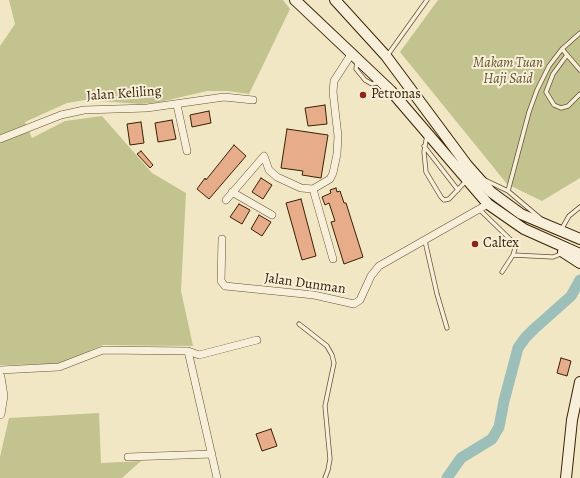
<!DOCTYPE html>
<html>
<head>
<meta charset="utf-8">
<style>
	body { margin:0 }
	canvas { display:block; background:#f2e7c4 }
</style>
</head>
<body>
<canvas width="580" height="478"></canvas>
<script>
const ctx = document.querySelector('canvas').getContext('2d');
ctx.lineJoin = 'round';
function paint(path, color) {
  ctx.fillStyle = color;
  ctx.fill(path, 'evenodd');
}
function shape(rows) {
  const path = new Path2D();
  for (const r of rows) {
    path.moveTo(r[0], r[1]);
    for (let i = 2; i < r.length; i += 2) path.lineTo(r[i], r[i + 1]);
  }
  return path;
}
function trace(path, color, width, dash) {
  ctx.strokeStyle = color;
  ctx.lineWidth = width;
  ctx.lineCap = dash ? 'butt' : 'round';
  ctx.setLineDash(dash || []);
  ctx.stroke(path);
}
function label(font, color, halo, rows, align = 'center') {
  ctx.font = font + ' Alegreya,serif';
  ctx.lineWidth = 4;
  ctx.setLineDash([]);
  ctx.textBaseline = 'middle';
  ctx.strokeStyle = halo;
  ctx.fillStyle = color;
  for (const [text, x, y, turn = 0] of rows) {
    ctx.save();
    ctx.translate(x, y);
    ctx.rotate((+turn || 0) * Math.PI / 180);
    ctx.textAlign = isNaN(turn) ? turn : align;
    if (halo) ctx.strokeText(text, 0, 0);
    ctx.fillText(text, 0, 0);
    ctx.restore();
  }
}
paint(shape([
	[9,0,283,0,290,9,249,94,228,91,207,91,160,102,140,104,85,100,67,103,25,122,32,138,65,121,102,116,152,173,186,193,181,291,193,346,103,345,59,364,0,365,0,46,15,24],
	[438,0,580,0,580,178,542,201,507,184,400,52],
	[99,413,101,463,141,461,122,478,0,478,0,457,9,418]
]), '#c2c38f');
trace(shape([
	[447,478,461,458,492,439,499,427,504,401,518,348,525,338,534,329,571,296,580,280]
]), '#9cbfb9', 11);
const building = shape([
	[325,105,327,124,308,126,305,108,325,105],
	[209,111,211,123,192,127,190,115,209,111],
	[172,120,176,139,158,142,155,123,172,120],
	[141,122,144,143,130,145,127,124,141,122],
	[287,129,328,135,321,178,302,175,303,171,281,168,287,129],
	[234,145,246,156,209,199,197,189,205,178,206,180,234,145],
	[141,151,153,165,150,168,137,154,141,151],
	[261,178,272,185,263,199,252,192,261,178],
	[336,188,337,192,340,191,344,203,346,203,363,257,344,264,331,222,335,221,329,203,325,205,322,197,331,193,330,190,336,188],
	[301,199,316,256,302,260,286,203,301,199],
	[239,204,250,210,242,224,230,217,239,204],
	[259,215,271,222,262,236,251,229,259,215],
	[561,358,571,361,567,376,557,373,561,358],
	[271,429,277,446,262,451,256,434,271,429]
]);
paint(building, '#e7ac89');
trace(building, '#382104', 1);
const service = shape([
	[562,49,580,70],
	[567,55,553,74,546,92,554,105,561,108,568,106,580,94],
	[387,56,427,0],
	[357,61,356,69,365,80,372,84,380,82],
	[427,135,424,152,426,172,441,197,444,200,449,199,466,181],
	[424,146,458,190],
	[485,180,508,191,540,218],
	[508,191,529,112,537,90,549,66,562,49,580,33],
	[480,210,516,245,513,255,502,272],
	[561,230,569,216,580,207],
	[425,241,437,294,447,328],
	[513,255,553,257,563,253],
	[299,324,327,346,332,355,334,363,325,406,330,459,328,470,325,478]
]);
const minor = shape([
	[177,105,187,151],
	[0,139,61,115,84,110,147,108,224,97,253,100],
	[313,189,333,259],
	[232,192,272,215],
	[226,200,264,156,269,170,277,177,301,188,313,189,330,179,333,173,337,154,338,136,333,92,334,81,352,53],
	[222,239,221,281,225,286,314,295,354,304,360,300,371,276,379,266,488,204],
	[188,351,217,478],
	[0,370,59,367,103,350,188,351,199,355,257,340],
	[128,457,212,454]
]);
const tertiary = shape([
	[0,377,3,396,0,414]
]);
const secondary = shape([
	[295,0,391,91,488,204,524,229,580,254],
	[335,0,386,56,467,165,491,192,521,214,580,239],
	[563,252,580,263],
	[566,478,572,420,580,382]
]);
trace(service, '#665234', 5);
trace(minor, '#665234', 8);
trace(tertiary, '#665234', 10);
trace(secondary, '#382104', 12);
trace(service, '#f7efd9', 3.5);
trace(minor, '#f7efd9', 7);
trace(tertiary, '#f7efd9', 9);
trace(secondary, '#f7efd9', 10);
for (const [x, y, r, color] of [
	[363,95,4,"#8f2418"],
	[475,244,4,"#8f2418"]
]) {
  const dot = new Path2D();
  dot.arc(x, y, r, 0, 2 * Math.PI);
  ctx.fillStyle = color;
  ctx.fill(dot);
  trace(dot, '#f7efd9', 1.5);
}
label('italic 14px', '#61522e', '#f7efd9', [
	["Makam Tuan",508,64],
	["Haji Said",508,80]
]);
label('14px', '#382104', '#f7efd9', [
	["Jalan Keliling",124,94,-4],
	["Jalan Dunman",305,284,8]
]);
label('14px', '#382104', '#f7efd9', [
	["Petronas",371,95],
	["Caltex",483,244]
], 'left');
</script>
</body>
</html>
